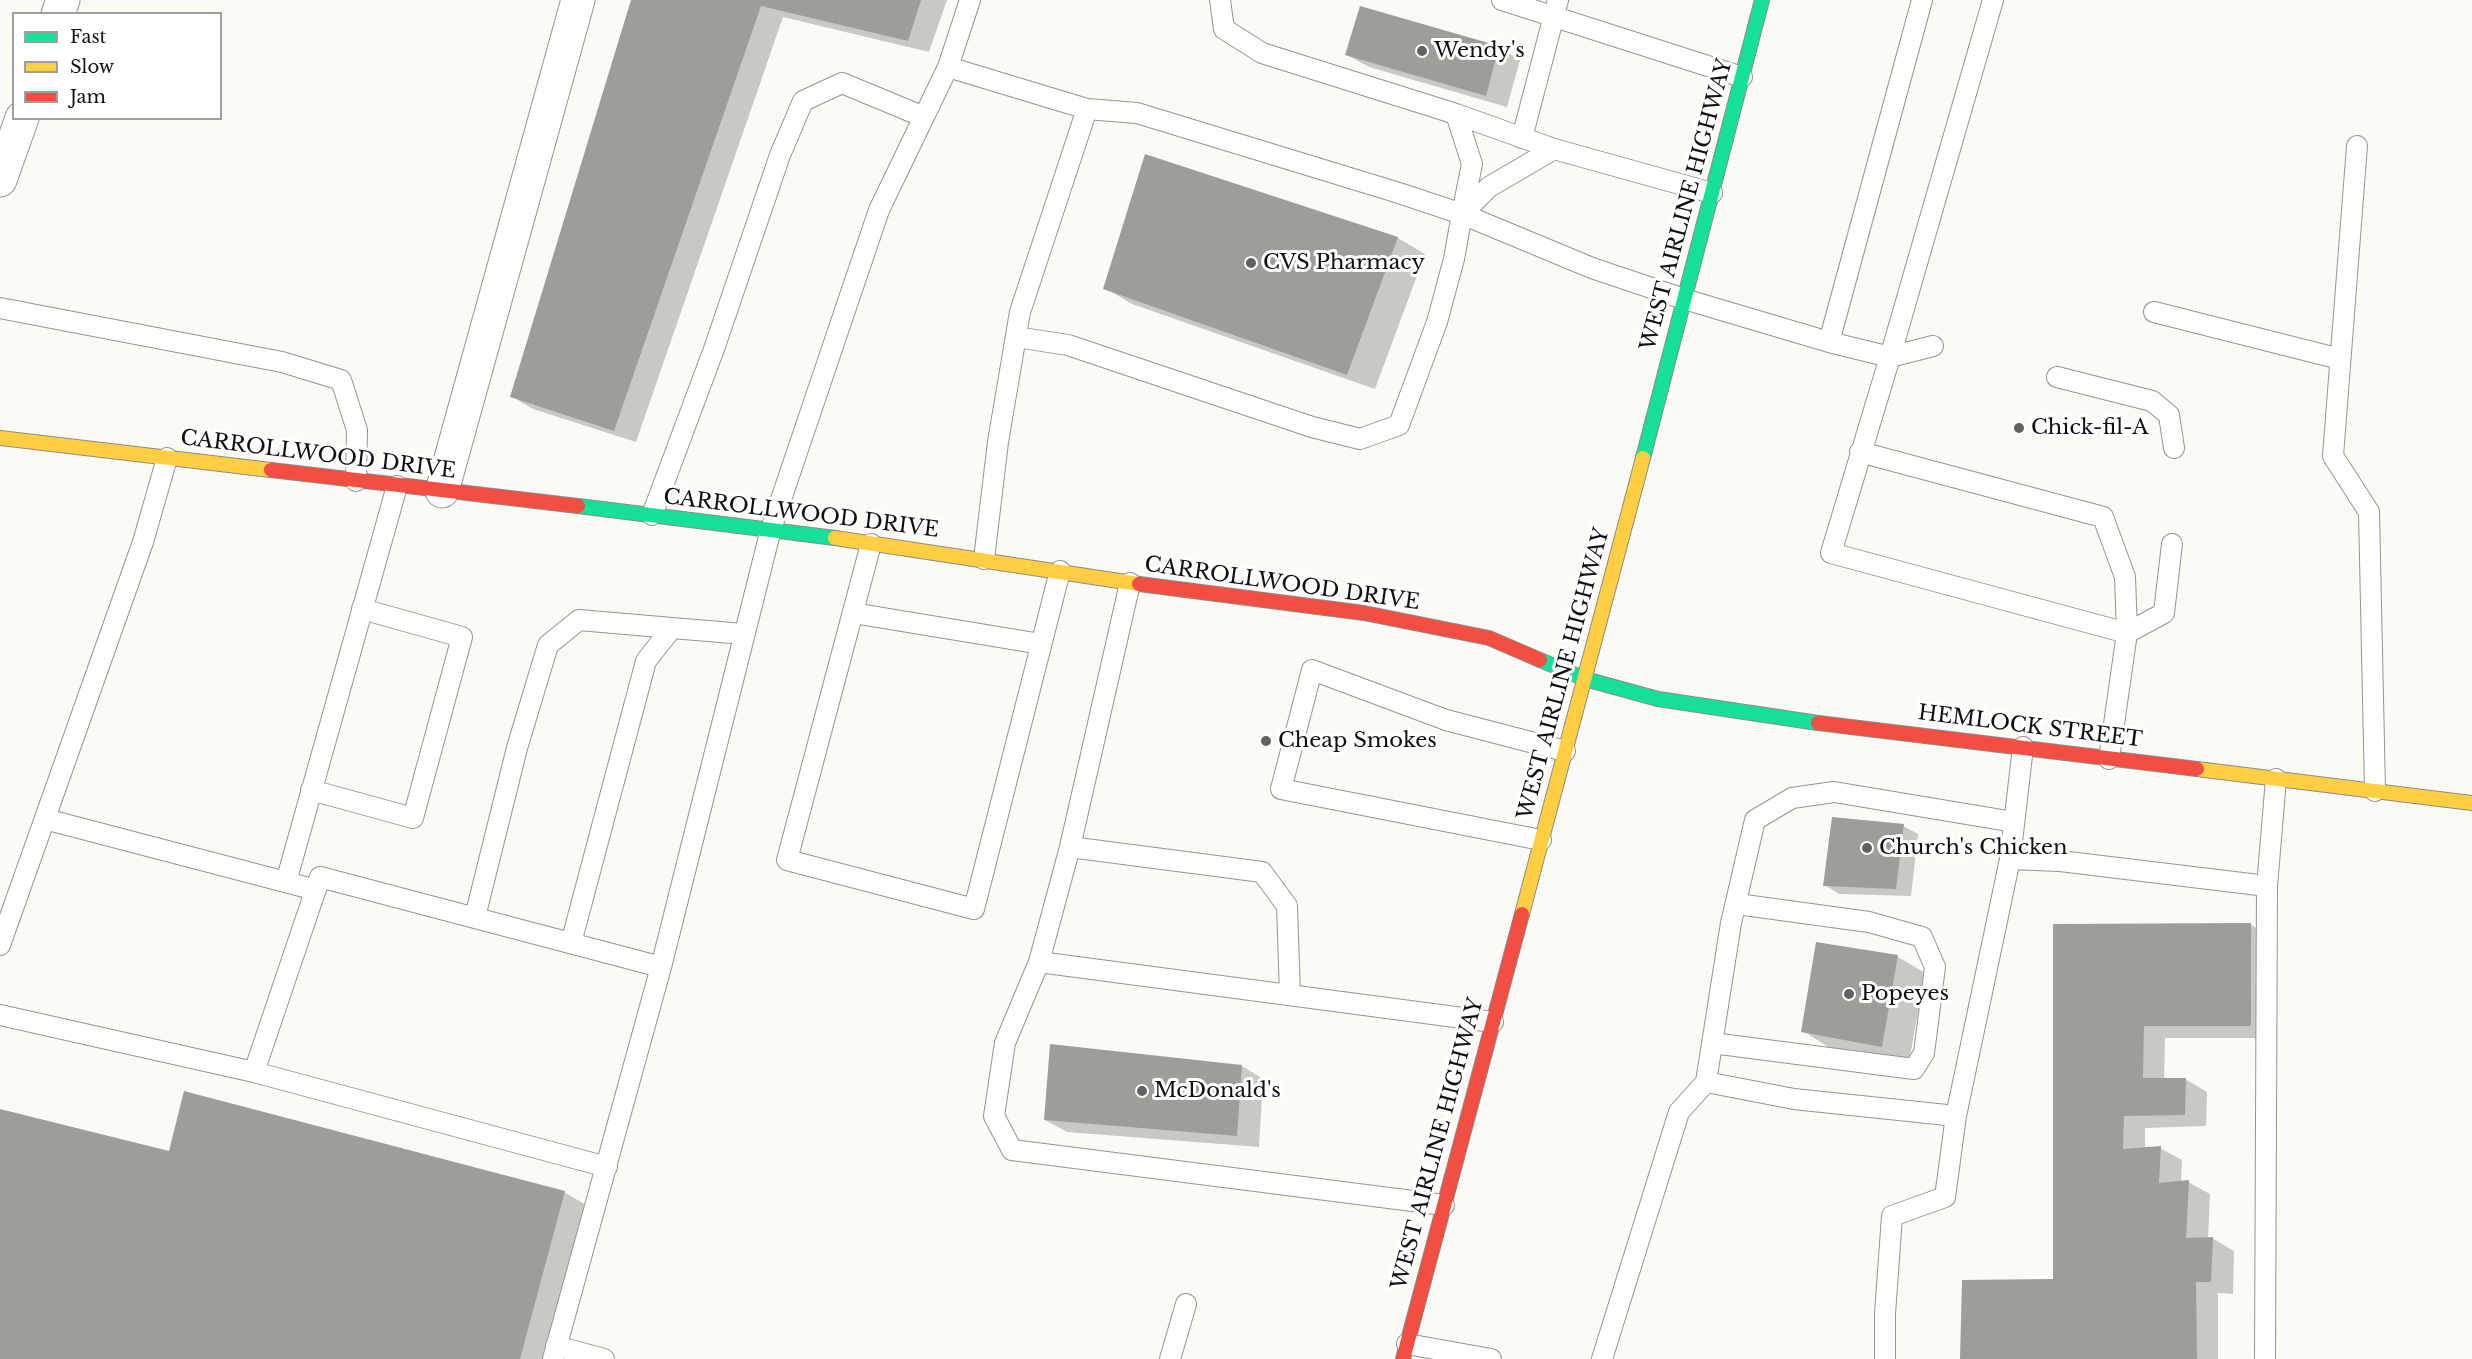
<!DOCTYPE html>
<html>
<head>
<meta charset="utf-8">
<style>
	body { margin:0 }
	#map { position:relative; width:2472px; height:1359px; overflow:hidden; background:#fbfaf5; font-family:"Libre Baskerville",serif }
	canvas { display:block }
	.legend { position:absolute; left:12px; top:12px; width:210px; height:108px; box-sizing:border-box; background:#fff; border:2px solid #9f9f9f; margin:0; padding:8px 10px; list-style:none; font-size:18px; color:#0f0f0f }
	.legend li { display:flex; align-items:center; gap:12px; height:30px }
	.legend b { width:30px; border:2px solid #9f9f9f }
</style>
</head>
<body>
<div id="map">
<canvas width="2472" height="1359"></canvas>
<ul class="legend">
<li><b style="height:8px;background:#16e098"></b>Fast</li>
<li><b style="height:8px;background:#ffcf43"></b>Slow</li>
<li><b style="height:8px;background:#f24e42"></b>Jam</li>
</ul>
</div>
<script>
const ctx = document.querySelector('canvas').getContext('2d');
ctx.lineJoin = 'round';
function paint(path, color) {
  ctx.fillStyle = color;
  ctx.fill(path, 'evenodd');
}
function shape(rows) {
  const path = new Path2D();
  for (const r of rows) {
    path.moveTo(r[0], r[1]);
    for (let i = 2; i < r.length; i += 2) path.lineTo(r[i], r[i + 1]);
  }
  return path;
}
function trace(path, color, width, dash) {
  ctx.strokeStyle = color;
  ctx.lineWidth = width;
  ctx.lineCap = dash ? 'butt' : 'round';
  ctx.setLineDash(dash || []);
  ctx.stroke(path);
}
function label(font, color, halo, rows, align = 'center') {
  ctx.font = font + ' "Libre Baskerville",serif';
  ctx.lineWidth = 6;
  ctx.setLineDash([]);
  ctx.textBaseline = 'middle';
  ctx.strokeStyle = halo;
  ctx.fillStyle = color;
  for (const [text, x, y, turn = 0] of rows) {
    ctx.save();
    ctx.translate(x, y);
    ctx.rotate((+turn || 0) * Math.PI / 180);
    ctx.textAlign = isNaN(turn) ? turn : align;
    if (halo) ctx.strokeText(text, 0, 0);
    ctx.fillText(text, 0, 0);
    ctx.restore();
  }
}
paint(shape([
	[633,0,947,0,929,52,783,17,636,442,533,409,511,396],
	[1361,8,1499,47,1520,60,1507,107,1369,67,1347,55],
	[1146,155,1398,238,1425,254,1375,389,1132,304,1105,288],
	[1903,826,1918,834,1911,896,1839,894,1825,885],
	[2055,925,2251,925,2272,937,2273,1038,2165,1038,2164,1080,2185,1079,2207,1092,2206,1126,2145,1128,2145,1149,2160,1148,2182,1160,2181,1183,2188,1182,2210,1194,2208,1238,2212,1238,2234,1251,2233,1294,2218,1293,2218,1359,1962,1359,2055,1281],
	[1898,957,1925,973,1909,1062,1830,1048,1803,1031],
	[1242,1066,1263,1079,1259,1147,1067,1132,1045,1120],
	[0,1111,170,1153,564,1192,586,1205,545,1359,0,1359]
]), '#0003');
paint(shape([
	[631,0,921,0,908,41,761,6,614,431,510,397],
	[1360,6,1499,46,1486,96,1345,55],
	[1145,154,1398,237,1347,375,1103,289],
	[1832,817,1904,824,1896,889,1823,886],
	[2251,923,2251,1026,2144,1026,2143,1078,2186,1078,2185,1115,2124,1116,2123,1149,2161,1146,2159,1183,2189,1180,2186,1238,2213,1237,2211,1282,2196,1282,2197,1359,1960,1359,1962,1280,2053,1279,2053,924],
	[1816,942,1898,955,1882,1047,1801,1032],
	[1050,1044,1242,1065,1237,1136,1044,1120],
	[184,1091,565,1191,520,1359,0,1359,0,1109,169,1151]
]), '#9f9d9a');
const lane = shape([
	[1220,0,1224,29,1262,53,1456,114,1554,149,1712,193],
	[1502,0,1742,77],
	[948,67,1087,109,1137,113,1399,193,1462,214,1454,259,1437,322,1399,425,1360,439,1312,427,1068,345,1016,337],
	[1456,114,1472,164,1462,214],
	[1522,138,1558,0],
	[2357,146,2333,456,2369,512,2375,791],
	[1462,214,1592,268,1684,299,1829,342,1922,0],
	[1462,214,1489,187,1554,149],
	[0,308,282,362,341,380,357,430,356,481],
	[2154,312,2340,359],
	[1829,342,1890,357,1831,553,2127,633,2164,613,2172,544],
	[1890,357,1993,0],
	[1890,357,1933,346],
	[2057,377,2152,401,2169,415,2174,448],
	[1860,452,2103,517,2125,577,2127,633,2109,759],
	[652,515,714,349,780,155,803,101,842,83,924,117],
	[871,544,787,860,974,909,1060,571],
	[984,559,998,442,1020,312,1087,109],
	[1130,583,1070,847,1039,962,1005,1043,994,1116,1012,1150,1444,1205],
	[853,613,1041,644],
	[311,790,413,818,462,637,362,609],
	[45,819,316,890],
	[1541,840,1281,789,1312,670,1446,720,1565,751],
	[1070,847,1262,872,1287,906,1290,995],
	[2010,859,2023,747],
	[286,882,397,486],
	[475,917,517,748,548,645,579,620,672,628],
	[571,943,646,661,672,628,744,634],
	[0,945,143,542,167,458],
	[1039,962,1493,1022],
	[0,1015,254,1072,607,1167],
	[1712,1043,1914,1069,1924,1053,1935,967,1922,937,1869,922,1737,904],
	[254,1072,320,877,661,967],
	[1706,1082,1731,923,1755,820,1792,798,1834,792,2014,822],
	[1407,1344,1491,1359],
	[556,1346,604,1359],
	[553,1359,661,967,771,529,879,210,948,67,970,0],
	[1170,1359,1186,1304],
	[1602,1359,1679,1112,1706,1082,1794,1099,1956,1116,2010,859,2060,861,2267,886],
	[1885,1359,1885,1314,1892,1216,1945,1197,1956,1116],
	[2265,1359,2267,886,2276,779]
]);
const street = shape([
	[58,14,63,0],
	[0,180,22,118],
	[442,491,578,0]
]);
const fast = shape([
	[1643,458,1762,0],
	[578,506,835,538],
	[1540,660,1585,679,1658,699,1818,723]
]);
const slow = shape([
	[0,438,271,470],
	[835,538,1139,584],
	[2197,769,2472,803],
	[1522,914,1643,458]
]);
const jam = shape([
	[271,470,578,506],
	[1139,584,1364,613,1489,638,1540,660],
	[1818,723,2197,769],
	[1403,1359,1522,914]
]);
trace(lane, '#959593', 22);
trace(street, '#959593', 35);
trace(fast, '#8c8b89', 16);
trace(slow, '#8c8b89', 16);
trace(jam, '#8c8b89', 16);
trace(lane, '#fefefe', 20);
trace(street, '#fefefe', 33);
trace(fast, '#16e098', 14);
trace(slow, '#ffcf43', 14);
trace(jam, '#f24e42', 14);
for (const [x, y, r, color] of [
	[1422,51,6,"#626160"],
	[1251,263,6,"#626160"],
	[2019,428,6,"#626160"],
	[1266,741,6,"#626160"],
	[1867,848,6,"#626160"],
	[1849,994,6,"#626160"],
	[1142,1091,6,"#626160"]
]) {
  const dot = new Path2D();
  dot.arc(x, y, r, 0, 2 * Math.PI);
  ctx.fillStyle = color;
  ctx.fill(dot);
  trace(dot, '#fff', 2);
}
label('21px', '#0f0f0f', '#fff', [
	["Wendy's",1434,51],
	["CVS Pharmacy",1263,263],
	["Chick-fil-A",2031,428],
	["Cheap Smokes",1278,741],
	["Church's Chicken",1879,848],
	["Popeyes",1861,994],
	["McDonald's",1154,1091]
], 'left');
label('21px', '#0f0f0f', '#fff', [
	["WEST AIRLINE HIGHWAY",1687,205,-75],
	["CARROLLWOOD DRIVE",318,455,7],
	["CARROLLWOOD DRIVE",801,514,7],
	["CARROLLWOOD DRIVE",1282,584,8],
	["WEST AIRLINE HIGHWAY",1564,674,-75],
	["HEMLOCK STREET",2030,727,7],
	["WEST AIRLINE HIGHWAY",1438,1144,-75]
]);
</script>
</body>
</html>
